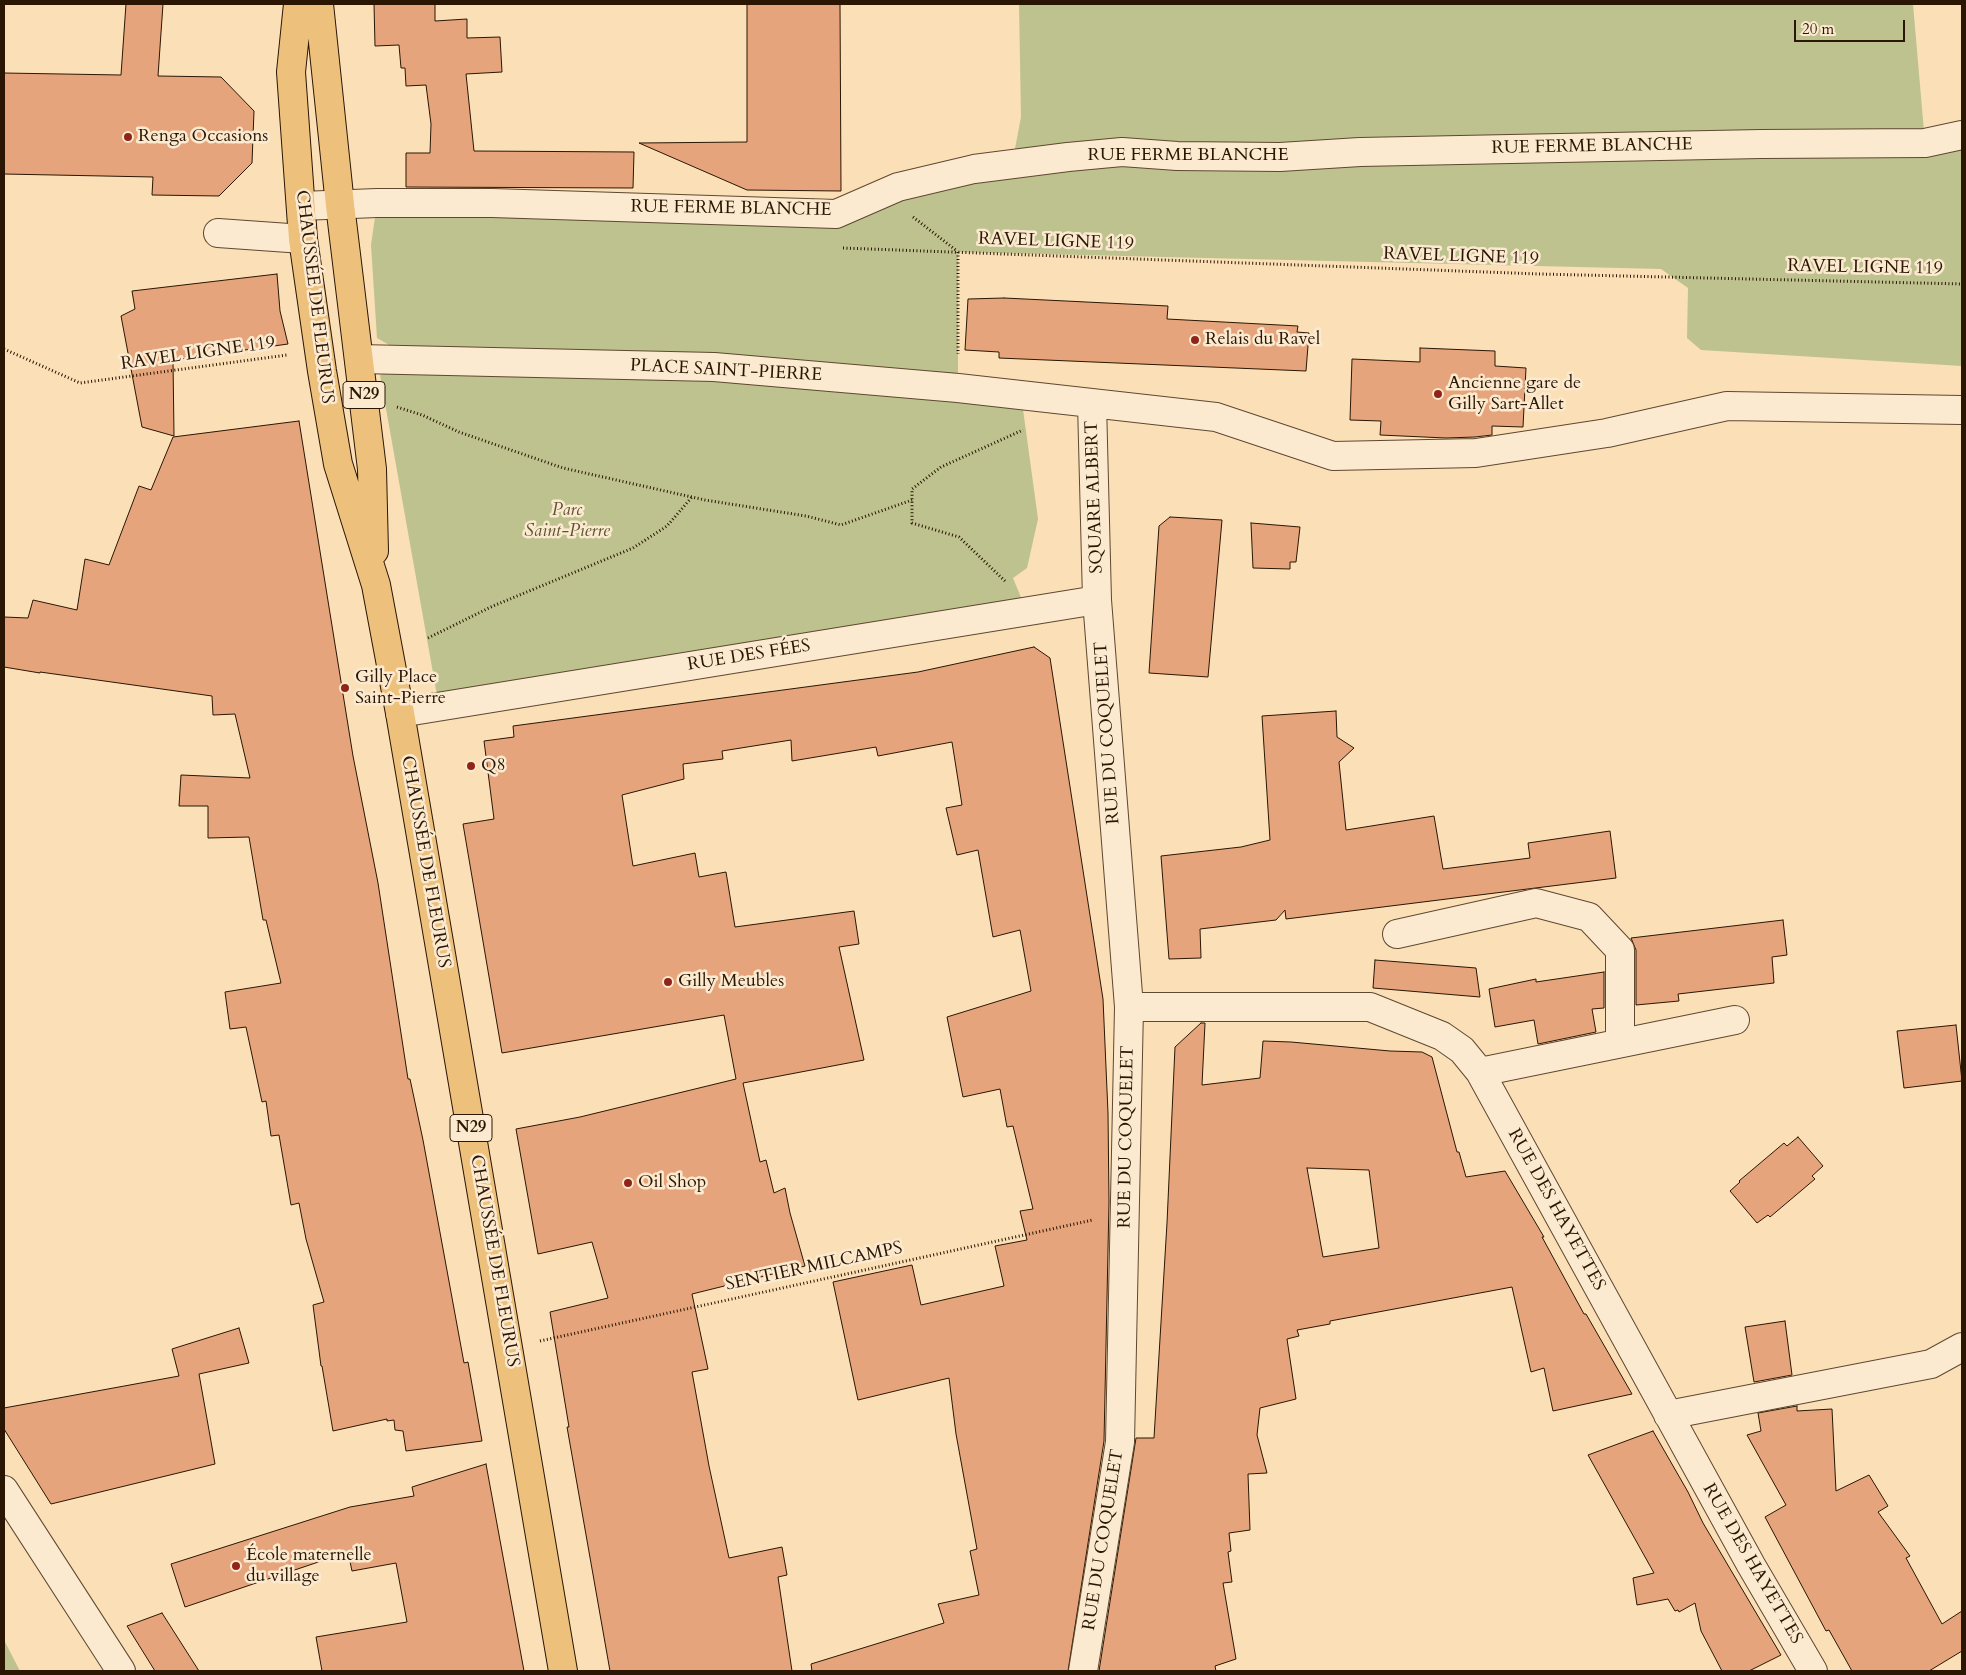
<!DOCTYPE html>
<html>
<head>
<meta charset="utf-8">
<style>
	body { margin:0 }
	#map { position:relative; width:1966px; height:1675px; overflow:hidden; background:#fadfb7; font-family:Cardo,serif }
	canvas { display:block }
	.frame { position:absolute; inset:0; border:5px solid #2a1603; pointer-events:none }
	.scale { position:absolute; left:1794px; top:20px; width:111px; height:22px; box-sizing:border-box; border:2px solid #2a1603; border-top:0; padding-left:6px; font-size:15px; line-height:18px; white-space:nowrap; color:#2a1603; -webkit-text-stroke:4px #fcead0; paint-order:stroke }
</style>
</head>
<body>
<div id="map">
<canvas width="1966" height="1675"></canvas>
<div class="frame"></div>
<div class="scale">20 m</div>
</div>
<script>
const ctx = document.querySelector('canvas').getContext('2d');
ctx.lineJoin = 'round';
function paint(path, color) {
  ctx.fillStyle = color;
  ctx.fill(path, 'evenodd');
}
function shape(rows) {
  const path = new Path2D();
  for (const r of rows) {
    path.moveTo(r[0], r[1]);
    for (let i = 2; i < r.length; i += 2) path.lineTo(r[i], r[i + 1]);
  }
  return path;
}
function trace(path, color, width, dash) {
  ctx.strokeStyle = color;
  ctx.lineWidth = width;
  ctx.lineCap = dash ? 'butt' : 'round';
  ctx.setLineDash(dash || []);
  ctx.stroke(path);
}
function label(font, color, halo, rows, align = 'center') {
  ctx.font = font + ' Cardo,serif';
  ctx.lineWidth = 5;
  ctx.setLineDash([]);
  ctx.textBaseline = 'middle';
  ctx.strokeStyle = halo;
  ctx.fillStyle = color;
  for (const [text, x, y, turn = 0] of rows) {
    ctx.save();
    ctx.translate(x, y);
    ctx.rotate((+turn || 0) * Math.PI / 180);
    ctx.textAlign = isNaN(turn) ? turn : align;
    if (halo) ctx.strokeText(text, 0, 0);
    ctx.fillText(text, 0, 0);
    ctx.restore();
  }
}
paint(shape([
	[1019,4,1913,4,1925,143,1962,142,1962,366,1701,350,1687,338,1688,288,1661,269,958,252,958,388,1022,402,1038,519,1027,568,1013,578,1027,612,438,701,380,375,415,360,377,338,371,245,377,203,797,221,1014,154,1021,117],
	[4,1640,20,1671,4,1671]
]), '#bec28f');
const building = shape([
	[126,4,163,4,158,76,221,77,254,111,252,163,219,196,152,195,153,177,4,174,4,73,121,75,126,4],
	[374,4,435,4,435,21,467,19,467,38,500,37,502,72,466,74,474,151,634,152,633,188,406,187,406,153,430,153,431,124,426,85,406,86,405,68,401,68,399,45,375,46,374,4],
	[747,4,840,4,841,191,747,190,639,143,747,142,747,4],
	[277,274,280,311,288,344,173,360,174,436,142,427,121,316,135,309,132,291,277,274],
	[1004,298,1168,306,1167,319,1298,326,1297,332,1309,333,1306,371,999,358,999,352,965,350,968,299,1004,298],
	[1420,348,1495,351,1495,366,1526,368,1523,427,1492,426,1492,435,1475,437,1446,438,1380,435,1381,421,1350,420,1352,359,1420,362,1420,348],
	[299,421,353,756,378,883,408,1079,410,1079,423,1140,464,1363,468,1362,482,1441,406,1451,403,1431,395,1430,394,1420,387,1421,387,1419,333,1431,322,1366,321,1366,313,1305,324,1302,306,1239,299,1203,291,1205,279,1135,271,1136,266,1101,262,1102,246,1027,230,1029,225,992,281,983,266,920,263,920,249,837,208,838,208,806,179,806,181,775,250,778,235,714,213,715,212,696,40,672,40,673,4,667,4,617,28,618,33,600,77,610,85,559,109,565,139,486,151,490,173,437,299,421],
	[1170,517,1222,520,1208,677,1149,673,1159,526,1170,517],
	[1251,523,1300,527,1296,562,1290,562,1290,569,1253,568,1251,523],
	[1034,647,1050,658,1103,999,1108,1113,1109,1202,1104,1441,1068,1671,812,1671,811,1664,944,1623,938,1604,979,1595,970,1551,977,1549,956,1434,949,1378,858,1400,833,1282,912,1265,921,1305,1004,1286,995,1246,1027,1240,1020,1211,1033,1209,1013,1126,1007,1127,1000,1089,963,1097,947,1017,1031,991,1020,930,993,937,978,850,957,855,946,808,962,805,952,742,878,756,876,747,792,761,791,740,722,751,723,759,683,764,684,779,622,795,633,866,695,853,699,877,726,872,735,927,854,911,859,944,839,947,864,1060,743,1083,760,1162,766,1160,774,1193,785,1188,790,1213,805,1266,692,1294,708,1369,692,1372,709,1466,729,1558,782,1547,787,1575,778,1577,792,1671,610,1671,573,1461,567,1427,569,1427,550,1312,608,1298,592,1242,538,1254,516,1129,580,1117,736,1079,724,1015,502,1053,463,824,494,819,484,741,514,737,513,726,918,672,1034,647],
	[1336,711,1337,737,1354,748,1339,762,1346,830,1434,816,1443,869,1530,858,1528,843,1610,831,1616,878,1286,919,1285,910,1276,920,1200,929,1201,958,1169,959,1161,856,1241,847,1270,840,1262,716,1336,711],
	[1783,920,1787,955,1772,957,1774,983,1678,994,1679,1001,1636,1005,1636,950,1631,938,1783,920],
	[1375,960,1476,968,1480,997,1373,988,1375,960],
	[1604,972,1604,1008,1592,1009,1596,1032,1538,1044,1534,1020,1495,1027,1489,989,1536,979,1536,982,1604,972],
	[1201,1023,1205,1023,1202,1085,1260,1078,1263,1041,1291,1042,1390,1051,1422,1052,1432,1057,1457,1152,1459,1152,1466,1177,1505,1171,1544,1237,1542,1237,1584,1314,1586,1314,1632,1394,1553,1411,1544,1368,1531,1372,1512,1287,1330,1321,1330,1324,1297,1330,1299,1336,1287,1339,1296,1399,1260,1408,1257,1435,1267,1473,1248,1474,1250,1530,1229,1533,1231,1551,1228,1552,1232,1582,1223,1583,1236,1659,1215,1666,1216,1671,1099,1671,1136,1438,1154,1438,1167,1223,1175,1047,1201,1023],
	[1307,1168,1369,1170,1379,1248,1323,1257,1307,1168],
	[1956,1025,1962,1081,1904,1088,1897,1031,1956,1025],
	[1798,1137,1823,1166,1812,1176,1815,1179,1770,1217,1768,1215,1757,1223,1730,1191,1740,1182,1739,1181,1784,1143,1787,1146,1798,1137],
	[1785,1321,1792,1375,1754,1382,1745,1327,1785,1321],
	[239,1328,249,1363,199,1374,215,1464,51,1504,4,1429,4,1408,179,1376,172,1349,239,1328],
	[1797,1406,1797,1411,1832,1409,1836,1491,1869,1475,1888,1506,1878,1512,1910,1556,1906,1558,1942,1624,1962,1611,1962,1651,1929,1671,1852,1671,1829,1630,1826,1631,1765,1517,1786,1505,1747,1435,1761,1431,1758,1413,1797,1406],
	[1653,1431,1688,1492,1703,1523,1781,1655,1749,1671,1722,1671,1701,1631,1695,1603,1679,1612,1678,1610,1675,1611,1668,1599,1637,1605,1633,1578,1654,1573,1588,1455,1653,1431],
	[486,1464,524,1671,322,1671,316,1637,407,1622,396,1563,352,1571,348,1552,185,1607,171,1564,350,1507,414,1496,412,1487,486,1464],
	[162,1613,199,1671,155,1671,127,1626,162,1613]
]);
paint(building, '#e5a47b');
trace(building, '#2a1603', 1);
const minor = shape([
	[301,206,377,203,492,203,836,214,898,187,974,169,1068,157,1122,152,1177,156,1280,157,1360,152,1761,144,1925,143,1962,135],
	[218,233,303,239],
	[359,359,714,367,958,388,1216,417,1333,456,1476,453,1607,433,1727,406,1962,410],
	[400,713,1097,600],
	[1397,934,1536,903,1589,917,1620,950,1620,1043],
	[1129,1007,1370,1007,1442,1036,1462,1050,1480,1072,1751,1565,1813,1671],
	[1480,1072,1735,1020],
	[1668,1415,1931,1364,1962,1347],
	[4,1490,121,1671],
	[1083,1671,1120,1442,1129,1007,1097,600,1092,403]
]);
const major = shape([
	[298,4,291,72,303,239,322,371,338,464,376,585,400,713,563,1671],
	[319,4,340,205,372,469,374,551]
]);
trace(minor, '#5e4830', 30);
trace(major, '#2a1603', 30);
trace(shape([
	[913,217,957,251],
	[843,248,1539,274,1962,284],
	[958,252,958,354],
	[4,349,80,383,287,355],
	[397,407,422,415,459,432,563,468,705,500,806,516,841,525,912,500],
	[1005,581,959,537,912,523,912,489,941,467,1023,430],
	[428,638,493,606,633,548,667,526,692,497],
	[540,1341,1093,1220]
]), '#2a1603', 3, [1, 2.5]);
trace(minor, '#fcead0', 28);
trace(major, '#edc07c', 28);
for (const [x, y, r, color] of [
	[128,137,5,"#8f2418"],
	[1195,340,5,"#8f2418"],
	[1438,394,5,"#8f2418"],
	[345,688,5,"#8f2418"],
	[471,766,5,"#8f2418"],
	[668,982,5,"#8f2418"],
	[628,1183,5,"#8f2418"],
	[236,1566,5,"#8f2418"]
]) {
  const dot = new Path2D();
  dot.arc(x, y, r, 0, 2 * Math.PI);
  ctx.fillStyle = color;
  ctx.fill(dot);
  trace(dot, '#fcead0', 2);
}
for (const [x, y, w] of [
	[364,395,42],
	[471,1128,42]
]) {
  const box = new Path2D();
  box.roundRect(x - w / 2, y - 13.5, w, 27, 4);
  ctx.fillStyle = '#fcead0';
  ctx.fill(box);
  trace(box, '#2a1603', 1);
}
label('bold 16px', '#2a1603', null, [
	["N29",364,395],
	["N29",471,1128]
]);
label('18px', '#2a1603', '#fcead0', [
	["Renga Occasions",138,137],
	["Relais du Ravel",1205,340],
	["Ancienne gare de",1448,384],
	["Gilly Sart-Allet",1448,405],
	["Gilly Place",355,678],
	["Saint-Pierre",355,699],
	["Q8",481,766],
	["Gilly Meubles",678,982],
	["Oil Shop",638,1183],
	["École maternelle",246,1556],
	["du village",246,1577]
], 'left');
label('18px', '#2a1603', '#fcead0', [
	["RUE FERME BLANCHE",1592,147,-1],
	["RUE FERME BLANCHE",1188,156],
	["RUE FERME BLANCHE",731,209,1],
	["RAVEL LIGNE 119",1056,242,2],
	["RAVEL LIGNE 119",1461,257,2],
	["RAVEL LIGNE 119",1865,268,1],
	["CHAUSSÉE DE FLEURUS",314,297,83],
	["RAVEL LIGNE 119",198,354,-8],
	["PLACE SAINT-PIERRE",726,371,3],
	["SQUARE ALBERT",1095,497,-92],
	["RUE DES FÉES",749,656,-9],
	["RUE DU COQUELET",1108,733,-94],
	["CHAUSSÉE DE FLEURUS",425,862,80],
	["RUE DU COQUELET",1127,1137,-89],
	["RUE DES HAYETTES",1556,1210,61],
	["CHAUSSÉE DE FLEURUS",494,1261,80],
	["SENTIER MILCAMPS",814,1267,-12],
	["RUE DU COQUELET",1104,1540,-81],
	["RUE DES HAYETTES",1752,1564,60]
]);
label('italic 18px', '#5e5234', '#fcead0', [
	["Parc",567,511],
	["Saint-Pierre",567,532]
]);
</script>
</body>
</html>
